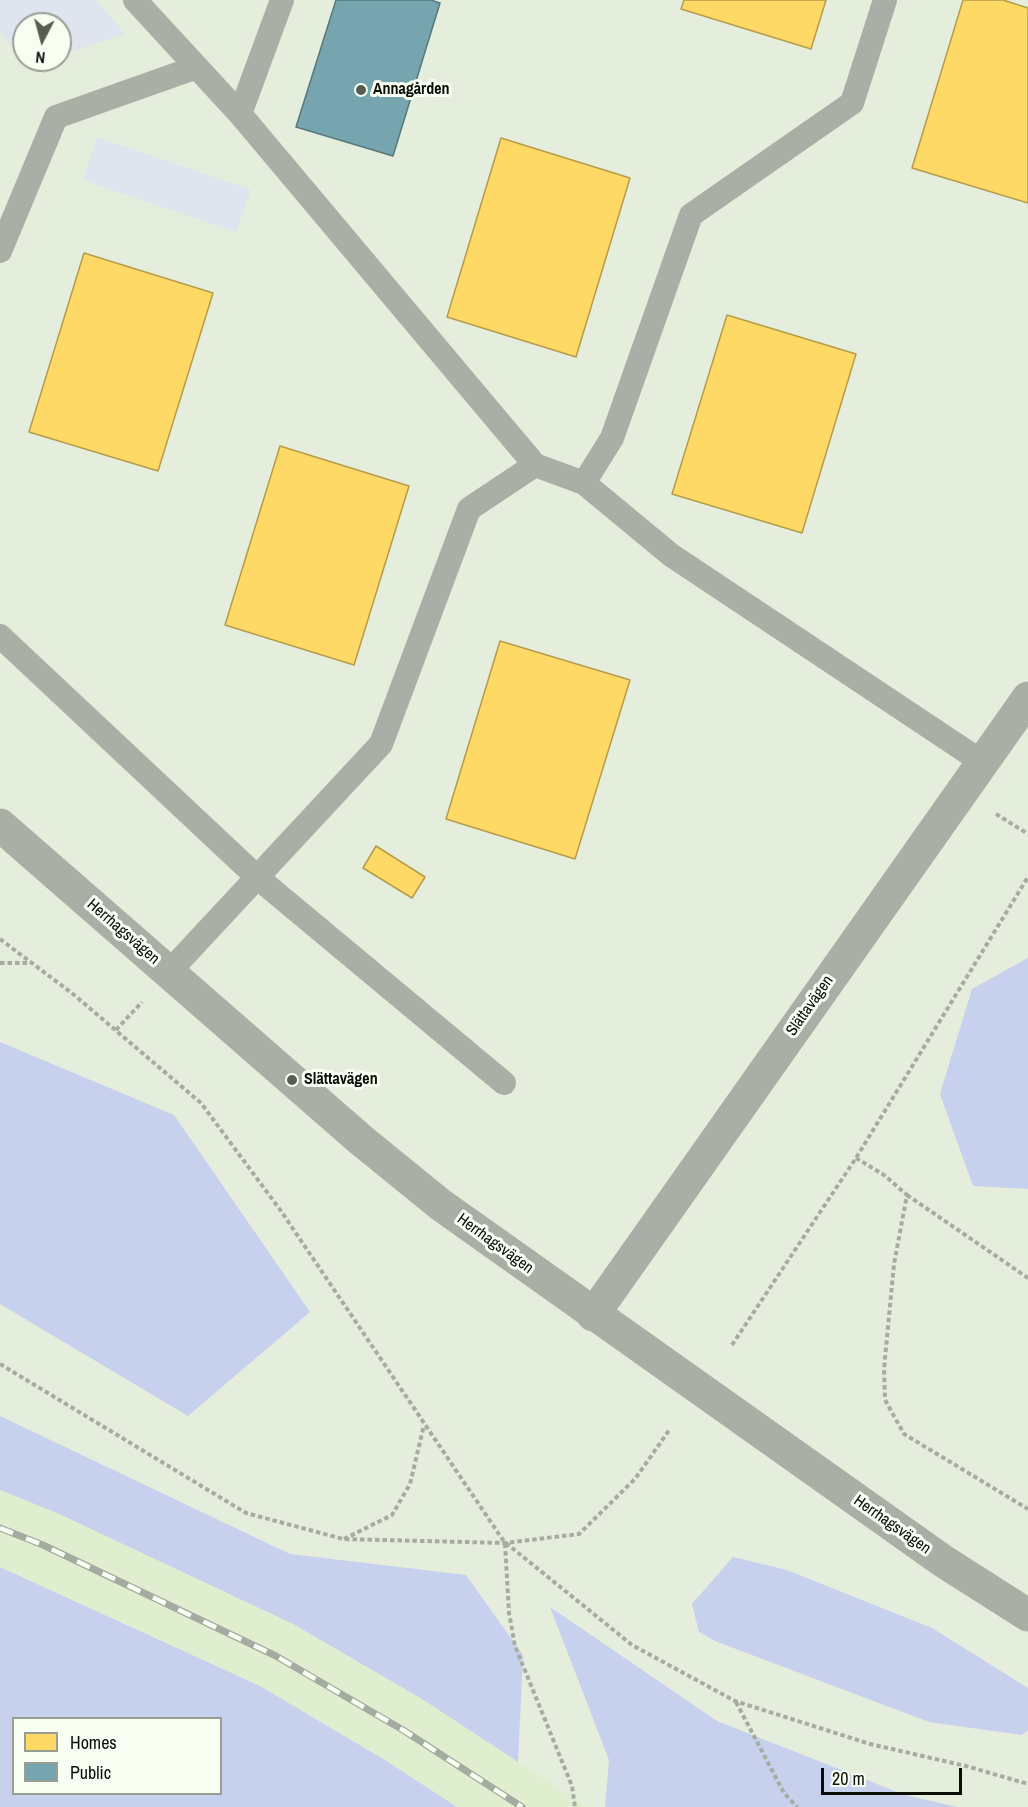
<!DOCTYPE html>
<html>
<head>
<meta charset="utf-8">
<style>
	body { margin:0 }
	#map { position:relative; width:1028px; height:1807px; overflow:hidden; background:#e5eddc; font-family:"Archivo Narrow",sans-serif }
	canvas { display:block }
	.legend { position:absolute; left:12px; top:1717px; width:210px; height:78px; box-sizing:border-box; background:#f8fef1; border:2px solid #999e93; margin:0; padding:8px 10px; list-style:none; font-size:18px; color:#0a0f05 }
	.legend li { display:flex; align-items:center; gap:12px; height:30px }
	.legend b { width:30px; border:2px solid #999e93 }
	.north { position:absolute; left:12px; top:12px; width:60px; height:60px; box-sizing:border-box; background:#f8fef1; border:2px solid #999e93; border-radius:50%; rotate:186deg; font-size:16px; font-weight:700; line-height:24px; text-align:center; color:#0a0f05 }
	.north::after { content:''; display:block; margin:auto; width:21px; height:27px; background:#575d50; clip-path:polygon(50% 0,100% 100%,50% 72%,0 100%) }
	.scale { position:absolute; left:821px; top:1768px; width:141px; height:27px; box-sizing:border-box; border:3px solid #0a0f05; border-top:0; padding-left:8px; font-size:18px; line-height:21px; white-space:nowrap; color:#0a0f05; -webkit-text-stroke:4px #f8fef1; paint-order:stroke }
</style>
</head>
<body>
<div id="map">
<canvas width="1028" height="1807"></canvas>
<ul class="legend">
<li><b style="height:16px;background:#ffd966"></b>Homes</li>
<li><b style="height:16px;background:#76a5af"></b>Public</li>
</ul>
<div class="north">N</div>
<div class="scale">20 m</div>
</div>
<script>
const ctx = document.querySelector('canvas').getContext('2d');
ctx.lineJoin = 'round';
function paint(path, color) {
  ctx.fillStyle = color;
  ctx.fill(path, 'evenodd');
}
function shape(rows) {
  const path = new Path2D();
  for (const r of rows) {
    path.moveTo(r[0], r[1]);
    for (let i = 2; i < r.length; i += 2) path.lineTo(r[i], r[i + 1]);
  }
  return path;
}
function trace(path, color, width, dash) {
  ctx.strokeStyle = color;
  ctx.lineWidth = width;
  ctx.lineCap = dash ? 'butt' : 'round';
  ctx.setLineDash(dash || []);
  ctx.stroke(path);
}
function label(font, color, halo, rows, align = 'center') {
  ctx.font = font + ' "Archivo Narrow",sans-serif';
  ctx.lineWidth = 6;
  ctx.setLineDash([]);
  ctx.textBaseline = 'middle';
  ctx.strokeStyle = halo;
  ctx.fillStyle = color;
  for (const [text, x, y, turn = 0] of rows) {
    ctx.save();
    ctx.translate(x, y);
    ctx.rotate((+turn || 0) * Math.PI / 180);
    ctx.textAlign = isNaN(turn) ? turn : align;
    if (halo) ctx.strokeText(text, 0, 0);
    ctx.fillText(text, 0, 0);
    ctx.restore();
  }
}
paint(shape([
	[0,1490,57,1513,293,1624,422,1699,587,1807,457,1807,385,1760,260,1686,0,1567]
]), '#e0eed0');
paint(shape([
	[0,0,96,0,125,34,60,55,60,24,24,24,24,60,45,60,28,66,0,32],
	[97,137,251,190,236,232,83,180]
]), '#dee5ef');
paint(shape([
	[1028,958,1028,1189,973,1186,940,1094,972,989],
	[0,1042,174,1115,310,1312,188,1416,0,1304],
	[0,1416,290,1554,466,1575,523,1655,518,1762,422,1699,293,1624,57,1513,0,1490],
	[733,1557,787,1570,932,1628,1028,1688,1028,1730,1022,1735,929,1722,715,1641,699,1632,692,1604],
	[0,1567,260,1686,385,1760,457,1807,0,1807],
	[14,1718,220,1718,220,1794,14,1794],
	[550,1607,717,1721,905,1795,957,1807,605,1807,609,1760]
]), '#c7d0ec');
const homes = shape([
	[684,0,826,0,811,49,681,9,684,0],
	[963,0,1003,0,1028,8,1028,203,912,168,963,0],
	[501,138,630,178,576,357,447,317,501,138],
	[84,253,213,293,158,471,29,432,84,253],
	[727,315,856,354,802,533,672,494,727,315],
	[280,446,409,486,354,665,225,625,280,446],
	[500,641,630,680,575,859,446,819,500,641],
	[376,846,425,877,412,898,363,868,376,846]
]);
paint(homes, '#ffd966');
trace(homes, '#b69c49', 1.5);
const public = shape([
	[336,0,431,0,440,3,393,156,296,127,336,0]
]);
paint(public, '#76a5af');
trace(public, '#56787c', 1.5);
trace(shape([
	[996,814,1028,834],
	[0,939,73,994,201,1103,281,1211,505,1543,509,1613,515,1646,572,1786,575,1807],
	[0,963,29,963],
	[116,1030,142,1002],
	[856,1158,884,1175,907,1195,894,1264,884,1369,885,1400,904,1434,1028,1509],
	[907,1195,1028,1278],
	[732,1345,856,1158,1028,877],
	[0,1364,246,1513,343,1539,505,1543,579,1534,635,1479,670,1429],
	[344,1539,392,1515,410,1484,424,1425],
	[506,1543,632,1645,735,1701,870,1744,966,1766,1028,1784],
	[736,1702,784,1793,797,1807]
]), '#a7aca2', 4, [4.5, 3]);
trace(shape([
	[135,0,240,114],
	[282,0,240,114,535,465],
	[0,251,56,117,197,67],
	[584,483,612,438,691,215,852,103,885,0],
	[0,636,258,878,504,1083],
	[169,972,381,744,469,509,535,465,584,483,671,555,982,762]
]), '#aaafa6', 24);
trace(shape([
	[593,1315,1028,698]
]), '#aaafa6', 33);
trace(shape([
	[0,825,361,1140,441,1205,943,1561,1028,1615]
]), '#aaafa6', 33);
const rail = shape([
	[0,1528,43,1545,276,1656,403,1730,522,1807]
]);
trace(rail, '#a5aba0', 7);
trace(rail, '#f8fef1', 4.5, [14]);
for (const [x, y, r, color] of [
	[361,90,6,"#575d50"],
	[292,1080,6,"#575d50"]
]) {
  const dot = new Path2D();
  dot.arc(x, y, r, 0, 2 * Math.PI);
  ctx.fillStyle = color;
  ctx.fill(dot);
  trace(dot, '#f8fef1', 2);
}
label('bold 16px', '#0a0f05', '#f8fef1', [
	["Annagården",373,90],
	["Slättavägen",304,1080]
], 'left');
label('16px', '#0a0f05', '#f8fef1', [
	["Herrhagsvägen",123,932,41],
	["Slättavägen",810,1006,-55],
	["Herrhagsvägen",495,1244,36],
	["Herrhagsvägen",892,1525,35]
]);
</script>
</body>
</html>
